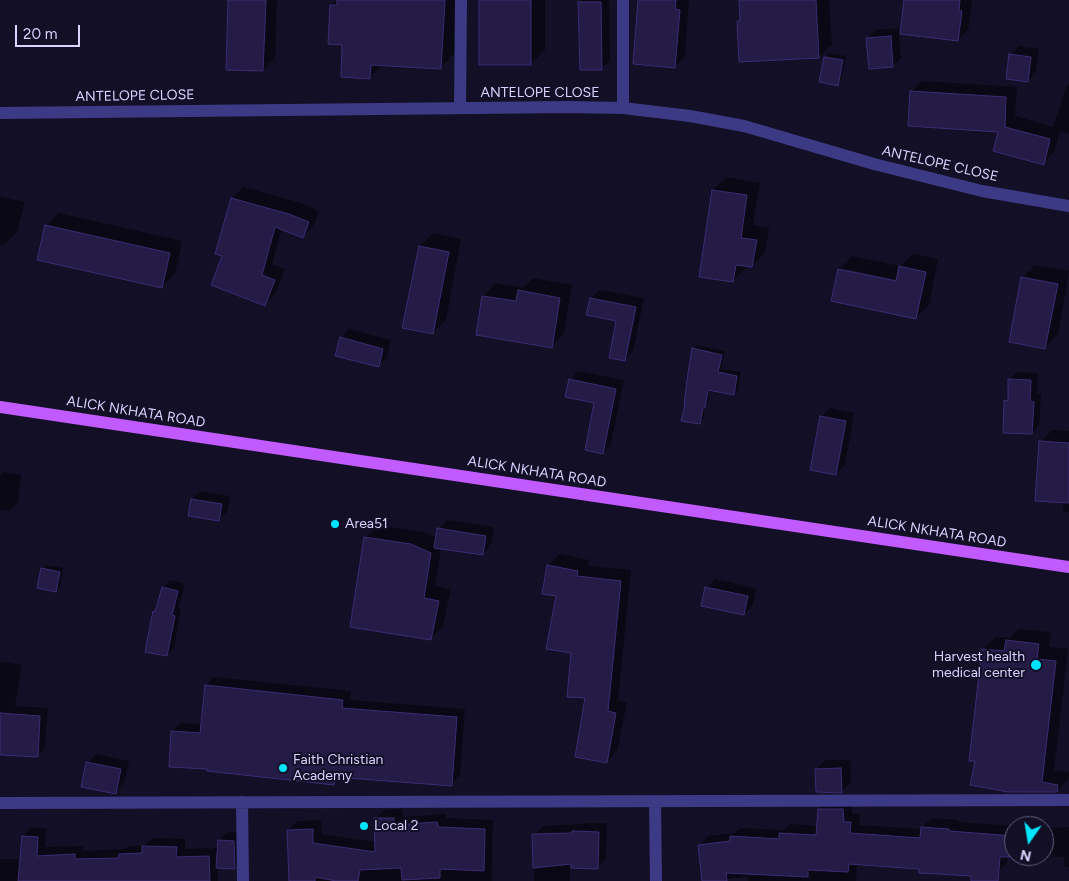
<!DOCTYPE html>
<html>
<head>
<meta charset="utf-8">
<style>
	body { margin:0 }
	#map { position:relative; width:1069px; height:881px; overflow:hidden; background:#130f26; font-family:Figtree,sans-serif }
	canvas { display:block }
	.north { position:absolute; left:1004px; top:816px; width:50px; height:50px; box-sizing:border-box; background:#130f26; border:1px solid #625e7d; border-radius:50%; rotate:193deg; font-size:14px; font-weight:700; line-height:20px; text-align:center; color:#d9d4ff }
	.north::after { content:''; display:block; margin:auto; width:18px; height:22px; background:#00e5ff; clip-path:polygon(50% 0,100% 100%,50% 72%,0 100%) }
	.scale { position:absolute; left:15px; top:25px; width:65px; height:22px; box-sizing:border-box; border:2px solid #d9d4ff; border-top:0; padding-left:6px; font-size:15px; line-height:18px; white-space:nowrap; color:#d9d4ff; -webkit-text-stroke:4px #130f26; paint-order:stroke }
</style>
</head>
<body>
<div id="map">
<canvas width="1069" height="881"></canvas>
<div class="north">N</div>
<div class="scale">20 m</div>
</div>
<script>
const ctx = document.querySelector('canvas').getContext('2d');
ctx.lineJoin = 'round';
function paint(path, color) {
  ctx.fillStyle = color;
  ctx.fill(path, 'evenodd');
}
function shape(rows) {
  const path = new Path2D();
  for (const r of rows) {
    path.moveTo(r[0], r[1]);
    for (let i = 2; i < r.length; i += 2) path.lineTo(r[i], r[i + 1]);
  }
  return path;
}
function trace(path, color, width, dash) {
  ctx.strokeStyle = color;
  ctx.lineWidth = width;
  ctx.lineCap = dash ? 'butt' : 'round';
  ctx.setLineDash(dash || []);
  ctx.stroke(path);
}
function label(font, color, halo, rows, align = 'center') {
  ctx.font = font + ' Figtree,sans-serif';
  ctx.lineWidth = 4;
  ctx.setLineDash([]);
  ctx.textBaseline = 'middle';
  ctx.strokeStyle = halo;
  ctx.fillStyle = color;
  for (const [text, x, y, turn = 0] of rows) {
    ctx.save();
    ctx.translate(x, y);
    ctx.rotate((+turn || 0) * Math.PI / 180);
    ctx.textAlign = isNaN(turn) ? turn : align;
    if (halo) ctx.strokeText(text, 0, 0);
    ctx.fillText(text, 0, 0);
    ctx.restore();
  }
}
paint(shape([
	[230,0,277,0,275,58,263,70],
	[337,0,458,0,455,53,440,68,383,64,370,78,344,44,331,5],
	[480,0,545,0,545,50,531,64],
	[582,0,609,0,610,60,602,68,579,3],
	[638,0,689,0,685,56,674,67,639,2,638,2],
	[740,0,829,0,832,44,819,57,738,22,741,19],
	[910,0,969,0,972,1,968,30,958,40],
	[899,28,901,58,892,66,868,38,876,30],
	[1019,46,1039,49,1036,72,1028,81,1010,55],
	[829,53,846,56,841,80,837,84,825,57],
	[922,81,1017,87,1015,116,1053,127,1066,87,1069,84,1069,134,1060,131,1054,152,1043,163,1000,131,911,92],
	[726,177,760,183,753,225,769,228,765,253,752,266,746,265,746,268,733,281,713,190],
	[243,187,301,203,319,211,314,225,303,236,282,228,272,264,285,269,275,294,264,305,224,255,217,253,232,198],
	[0,197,25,202,17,232,4,245,0,244],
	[59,213,182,241,175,274,162,287,46,226],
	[433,233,461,239,446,320,432,333,420,246],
	[913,254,938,259,929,305,916,318,839,269,852,256,900,266],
	[847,269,902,281,901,283,847,272],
	[1035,265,1069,271,1058,334,1045,347,1022,278],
	[533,278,572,285,564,333,551,346,483,296,496,283,523,288],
	[600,290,644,298,633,351,625,360,618,320,591,298],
	[349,329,391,340,387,357,378,366,341,338],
	[697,345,725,351,721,369,741,372,738,390,734,394,710,389,708,403,706,405,703,419,699,423,693,349],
	[578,371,624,380,611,444,603,453,595,402,570,380],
	[1017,372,1038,373,1037,394,1041,394,1039,425,1032,433,1006,401,1009,398,1009,380],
	[830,408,854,413,845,465,836,474,821,417],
	[1052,430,1069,431,1069,512,1063,512,1064,501,1041,442],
	[3,472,21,475,18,502,9,511,0,510,0,475],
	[201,491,230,496,227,512,218,520,192,499],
	[447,520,494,527,491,545,483,554,441,548,435,586,451,589,443,626,430,639,366,537,378,525,423,532,437,538,439,529],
	[560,554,589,560,588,566,631,570,618,701,627,702,617,751,606,762,573,652,548,565],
	[46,565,63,568,60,587,56,591,42,569],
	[715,579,756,588,753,605,744,614,706,588],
	[170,580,185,584,178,608,181,608,174,648,166,655,154,612,157,609,163,587],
	[1019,629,1051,632,1049,647,1068,649,1054,770,1069,772,1069,778,1057,791,976,760,983,649,996,637,1009,638],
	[2,662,22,665,15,706,48,708,45,748,37,756,0,753,0,663],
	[214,677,351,691,350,700,465,709,460,776,451,785,341,776,334,783,172,731,181,723,202,724,206,686],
	[96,754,129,761,124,784,116,793,88,763],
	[825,760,850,760,851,783,842,791,816,769],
	[828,800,852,800,852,813,860,814,859,825,922,829,922,827,932,818,958,820,958,822,1014,826,1014,856,1044,856,1044,826,1014,826,1020,820,1047,821,1047,828,1069,827,1069,867,1065,867,1064,857,1008,856,1007,863,998,872,857,863,856,881,748,881,748,877,703,881,700,845,709,836,735,833,741,828,784,830,790,824,818,826,819,809],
	[402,809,403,817,446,814,446,818,493,820,492,881,291,881,288,830,297,821,321,820,322,834,376,842,375,819,384,810],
	[583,823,607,823,606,859,597,868,570,867,570,881,534,881,534,835,543,826,581,824],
	[32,827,46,829,45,847,83,846,83,851,125,849,129,846,145,845,152,838,185,839,185,849,219,848,219,840,228,832,242,833,243,859,234,868,218,867,218,881,0,881,0,859,21,859,23,836]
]), '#0007');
const building = shape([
	[228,0,266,0,263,71,226,70,228,0],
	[337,0,445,0,441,69,371,65,370,79,341,77,342,45,328,44,330,5,337,5,337,0],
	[479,0,531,0,531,65,479,65,479,0],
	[638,0,676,0,675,9,680,10,675,68,633,64,638,0],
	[739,0,816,0,819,58,739,62,737,21,740,21,739,0],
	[904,0,960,0,959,11,962,11,958,41,900,34,904,0],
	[578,2,601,2,602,70,580,70,578,2],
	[891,36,893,67,869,69,866,38,891,36],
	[1009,54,1031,57,1028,82,1006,79,1009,54],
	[824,57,843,60,838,86,819,82,824,57],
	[910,91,1006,97,1005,127,1050,139,1044,165,993,151,998,132,908,126,910,91],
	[712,190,747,195,741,238,757,240,752,267,736,265,733,282,699,277,712,190],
	[231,198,289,214,309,222,303,238,275,227,262,275,275,280,265,306,211,285,222,256,215,254,231,198],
	[45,225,170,253,162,288,37,260,45,225],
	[419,246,449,252,433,334,402,328,419,246],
	[899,266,926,272,916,319,831,301,838,269,896,281,899,266],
	[1021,277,1058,284,1045,349,1009,342,1021,277],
	[518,290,560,298,552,348,476,335,482,296,516,301,518,290],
	[590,298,636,307,625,361,609,358,616,321,586,315,590,298],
	[340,337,383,349,379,367,335,356,340,337],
	[692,348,722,355,718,372,737,376,734,395,708,390,705,408,703,408,700,424,681,421,685,405,684,405,687,380,692,348],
	[569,379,616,389,603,454,585,450,594,403,565,397,569,379],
	[1008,379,1031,380,1030,401,1034,402,1032,434,1003,433,1004,400,1008,401,1008,379],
	[820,416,846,421,836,475,810,470,820,416],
	[1039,441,1069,443,1069,503,1035,501,1039,441],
	[191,499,222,504,219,521,188,516,191,499],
	[437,528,486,536,483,555,434,548,437,528],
	[364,537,411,544,431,553,424,598,439,601,431,640,350,627,364,537],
	[547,565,578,571,577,576,621,581,608,711,616,713,607,763,575,757,585,698,567,697,571,653,546,649,556,596,542,594,547,565],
	[41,568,60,572,56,592,37,588,41,568],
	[162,587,178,591,172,615,175,616,167,656,145,652,153,611,155,612,162,587],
	[705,587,748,596,744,615,701,606,705,587],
	[1006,640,1039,644,1037,659,1056,661,1042,782,1058,785,1057,792,1008,792,970,785,975,761,969,761,982,649,1004,651,1006,640],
	[205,685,343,700,342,708,457,717,452,786,335,777,334,785,207,771,207,769,169,767,171,731,200,733,205,685],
	[0,713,40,716,38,757,0,755,0,713],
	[86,762,121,769,116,794,81,787,86,762],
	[841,768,842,793,816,792,815,769,841,768],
	[818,809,843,809,844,822,851,822,850,833,920,838,921,827,949,829,949,831,1014,836,1014,857,1000,857,998,881,971,881,971,876,919,873,919,869,849,864,848,872,808,870,808,877,726,873,727,881,702,881,698,845,730,841,730,836,779,839,779,833,816,835,818,809],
	[374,818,394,818,394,825,437,822,438,827,485,829,484,871,440,869,440,878,402,880,401,868,360,870,358,881,336,881,315,877,315,881,289,881,287,830,313,829,313,843,375,852,374,818],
	[572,831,599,832,598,869,571,868,571,864,533,868,532,834,572,833,572,831],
	[22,836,38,837,37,856,75,854,75,859,119,858,119,854,142,853,142,846,177,847,176,857,209,856,210,881,18,881,22,836],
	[218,840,234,841,235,869,216,868,218,840]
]);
paint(building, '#241b47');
trace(building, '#3b2d73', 1);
trace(shape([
	[623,0,623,108],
	[460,108,461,0],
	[0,113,568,107,623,108,690,116,744,126,874,164,982,191,1069,206],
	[655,801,656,881],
	[242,802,243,881],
	[0,803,1069,800]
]), '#3d3a85', 12);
trace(shape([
	[0,407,1069,567]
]), '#c25bff', 12);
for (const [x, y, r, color] of [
	[335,524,5,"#00e5ff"],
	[1036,665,6,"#00e5ff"],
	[283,768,5,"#00e5ff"],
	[364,826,5,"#00e5ff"]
]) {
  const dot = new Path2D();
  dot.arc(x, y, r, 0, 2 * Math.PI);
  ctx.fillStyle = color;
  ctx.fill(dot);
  trace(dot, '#130f26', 2);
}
label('14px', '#d9d4ff', '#130f26', [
	["ANTELOPE CLOSE",540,93],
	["ANTELOPE CLOSE",135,96,-1],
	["ANTELOPE CLOSE",940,164,13],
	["ALICK NKHATA ROAD",136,412,9],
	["ALICK NKHATA ROAD",537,472,9],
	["ALICK NKHATA ROAD",937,532,9]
]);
label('14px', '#d9d4ff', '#130f26', [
	["Area51",345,524],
	["Harvest health",1025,657,"right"],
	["medical center",1025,673,"right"],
	["Faith Christian",293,760],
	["Academy",293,776],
	["Local 2",374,826]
], 'left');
</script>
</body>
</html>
